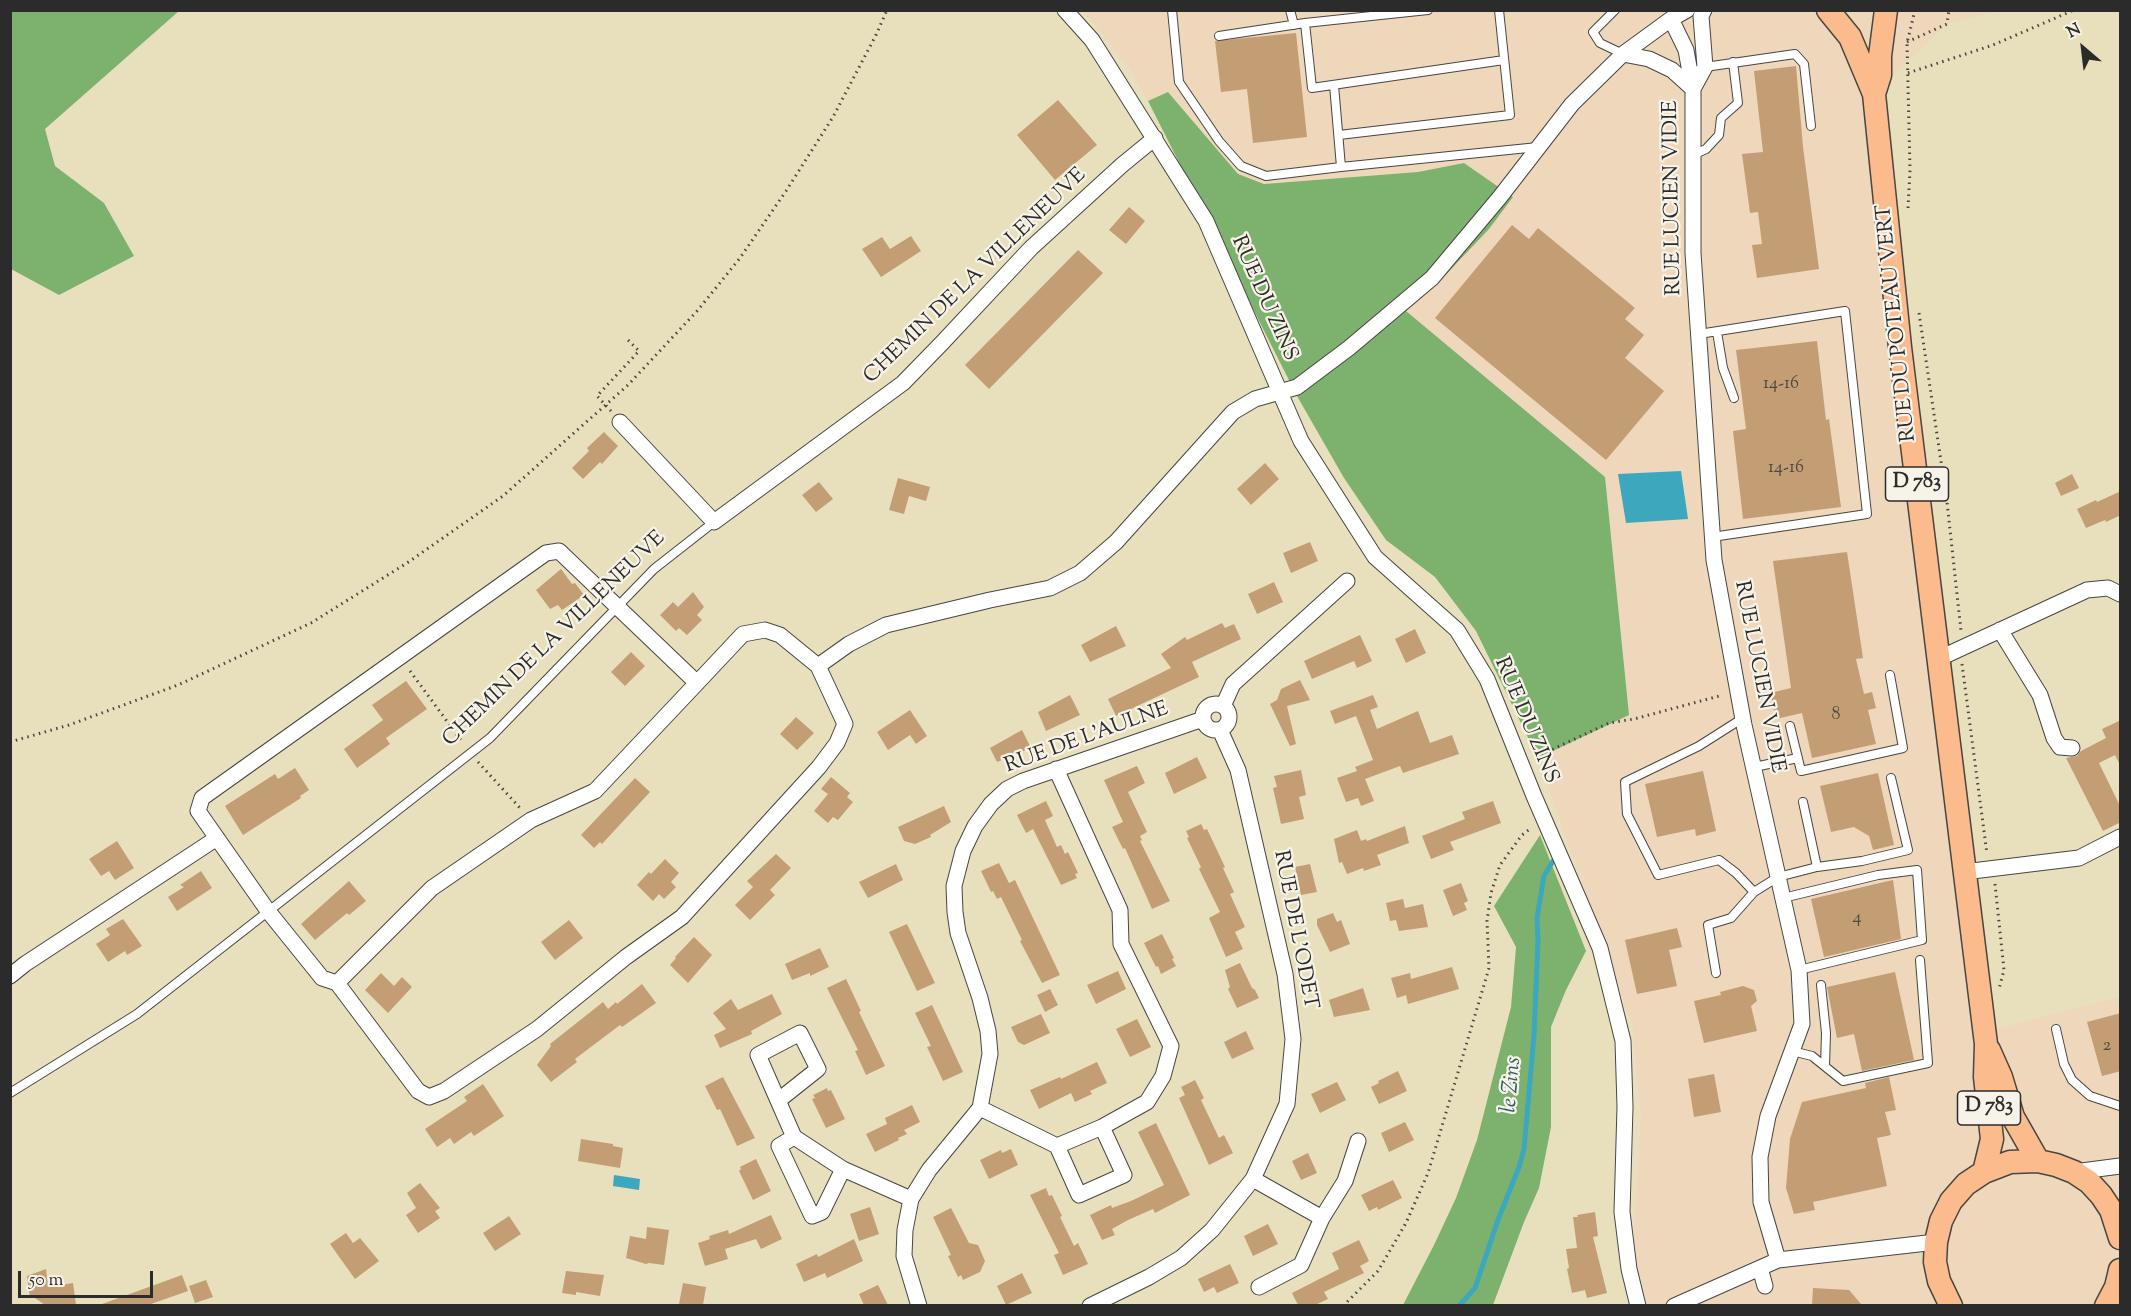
<!DOCTYPE html>
<html>
<head>
<meta charset="utf-8">
<style>
	body { margin:0 }
	#map { position:relative; width:2131px; height:1316px; overflow:hidden; background:#e8e0bc; font-family:"Sorts Mill Goudy",serif }
	canvas { display:block }
	.frame { position:absolute; inset:0; border:12px solid #2b2b2b; pointer-events:none }
	.north { position:absolute; left:2053px; top:18px; width:60px; height:60px; -webkit-text-stroke:4px #f7f3e8; paint-order:stroke; rotate:332deg; font-size:16px; font-weight:700; line-height:24px; text-align:center; color:#2b2b2b }
	.north::after { content:''; display:block; margin:auto; width:21px; height:27px; background:#2b2b2b; clip-path:polygon(50% 0,100% 100%,50% 72%,0 100%) }
	.scale { position:absolute; left:18px; top:1271px; width:135px; height:27px; box-sizing:border-box; border:3px solid #2b2b2b; border-top:0; padding-left:8px; font-size:18px; line-height:21px; white-space:nowrap; color:#2b2b2b; -webkit-text-stroke:4px #f7f3e8; paint-order:stroke }
</style>
</head>
<body>
<div id="map">
<canvas width="2131" height="1316"></canvas>
<div class="frame"></div>
<div class="north">N</div>
<div class="scale">50 m</div>
</div>
<script>
const ctx = document.querySelector('canvas').getContext('2d');
ctx.lineJoin = 'round';
function paint(path, color) {
  ctx.fillStyle = color;
  ctx.fill(path, 'evenodd');
}
function shape(rows) {
  const path = new Path2D();
  for (const r of rows) {
    if (r.length === 3) {
      path.moveTo(r[0] + r[2], r[1]);
      path.arc(r[0], r[1], r[2], 0, 2 * Math.PI);
      continue;
    }
    path.moveTo(r[0], r[1]);
    for (let i = 2; i < r.length; i += 2) path.lineTo(r[i], r[i + 1]);
  }
  return path;
}
function trace(path, color, width, dash) {
  ctx.strokeStyle = color;
  ctx.lineWidth = width;
  ctx.lineCap = dash ? 'butt' : 'round';
  ctx.setLineDash(dash || []);
  ctx.stroke(path);
}
function label(font, color, halo, rows, align = 'center') {
  ctx.font = font + ' "Sorts Mill Goudy",serif';
  ctx.lineWidth = 4.5;
  ctx.setLineDash([]);
  ctx.textBaseline = 'middle';
  ctx.strokeStyle = halo;
  ctx.fillStyle = color;
  for (const [text, x, y, turn = 0] of rows) {
    ctx.save();
    ctx.translate(x, y);
    ctx.rotate((+turn || 0) * Math.PI / 180);
    ctx.textAlign = isNaN(turn) ? turn : align;
    if (halo) ctx.strokeText(text, 0, 0);
    ctx.fillText(text, 0, 0);
    ctx.restore();
  }
}
paint(shape([
	[1083,11,1998,11,1947,24,1874,94,1985,1032,2120,997,2120,1305,1644,1305,1632,1267,1641,1119,1633,1028,1538,758,1629,715,1605,477,1406,311,1437,284,1489,229,1513,197,1464,163,1418,172,1264,184,1238,174,1169,92,1148,101,1127,65]
]), '#eed7bb');
paint(shape([
	[10,11,179,11,45,129,55,166,104,203,134,256,59,295,11,269],
	[1168,92,1238,174,1264,184,1418,172,1464,163,1513,197,1489,229,1437,284,1406,311,1605,477,1629,715,1538,758,1476,631,1435,577,1386,540,1344,478,1297,396,1148,101],
	[1540,835,1586,951,1566,990,1551,1027,1551,1127,1539,1188,1524,1222,1493,1305,1403,1305,1434,1245,1456,1198,1477,1140,1511,1007,1516,947,1494,906]
]), '#7cb26e');
paint(shape([
	[1681,471,1688,519,1626,523,1618,474],
	[614,1175,640,1179,639,1190,613,1186]
]), '#3da8bd');
trace(shape([
	[10,12,11,10],
	[1459,1306,1475,1288,1498,1220,1519,1167,1524,1149,1534,1035,1538,940,1537,918,1544,876,1556,856]
]), '#3da8bd', 5);
paint(shape([
	[1296,33,1307,137,1253,143,1247,89,1221,92,1215,41],
	[1796,66,1803,147,1819,269,1757,278,1752,245,1762,244,1758,212,1750,213,1742,154,1763,152,1754,71],
	[1058,100,1097,145,1055,180,1017,135],
	[1129,207,1145,221,1126,244,1109,230],
	[1512,225,1529,239,1538,228,1635,308,1625,319,1644,335,1625,358,1664,391,1606,460,1435,318],
	[911,236,921,251,881,277,862,249,882,237,890,249],
	[1078,250,1103,273,989,389,965,365],
	[1817,341,1826,420,1829,419,1841,507,1743,519,1733,431,1746,429,1736,350],
	[604,432,618,446,602,464,600,462,583,479,572,468,589,451,587,448],
	[1265,463,1279,479,1251,505,1237,489],
	[2072,474,2079,488,2061,496,2055,483],
	[898,478,930,487,926,501,909,496,904,514,889,510],
	[819,482,833,499,816,512,802,495],
	[2121,491,2121,515,2106,522,2105,520,2086,528,2077,509,2096,500,2097,502],
	[1310,542,1318,561,1291,573,1283,553],
	[1847,552,1863,658,1856,659,1864,694,1872,692,1876,708,1868,710,1876,744,1812,758,1802,713,1776,719,1770,693,1791,688,1773,561],
	[561,569,572,584,575,583,584,595,562,610,558,605,550,609,536,590],
	[1274,582,1283,602,1257,614,1248,594],
	[693,592,704,607,697,615,702,620,687,635,679,628,676,631,660,615,673,602,678,607],
	[1222,623,1225,628,1234,624,1241,639,1192,662,1199,677,1116,716,1108,699,1171,668,1161,654,1185,637,1187,640],
	[1116,626,1126,646,1090,662,1081,645],
	[1415,629,1426,653,1406,663,1395,639],
	[1360,635,1372,661,1357,668,1354,661,1312,679,1304,661],
	[631,652,645,666,625,686,611,672],
	[1300,680,1310,700,1287,706,1296,744,1290,746,1270,704,1277,700,1281,689],
	[406,681,427,709,386,738,390,744,357,768,344,749,383,720,372,705],
	[1070,695,1080,715,1046,731,1038,712],
	[1373,695,1378,707,1370,710,1377,729,1418,711,1430,743,1452,735,1459,754,1403,773,1400,766,1365,779,1374,801,1361,806,1358,798,1346,802,1337,778,1357,771,1355,767,1373,760,1356,716,1335,724,1330,711],
	[910,710,927,736,916,744,910,735,888,750,877,732],
	[796,717,814,733,797,750,780,734],
	[2121,720,2121,767,2115,755,2099,763,2121,808,2121,822,2103,831,2066,758,2077,756,2081,751,2106,738,2102,729],
	[1022,730,1031,748,997,762,990,748],
	[1197,757,1207,778,1174,794,1165,773],
	[1137,766,1145,783,1128,792,1147,832,1140,836,1142,840,1140,841,1170,901,1152,909,1125,848,1123,849,1112,827,1123,822,1104,780],
	[295,768,309,790,300,796,301,798,243,835,225,806,275,774,278,779],
	[1301,770,1306,795,1299,797,1304,819,1281,824,1273,788,1277,787,1274,776],
	[1703,771,1716,831,1696,836,1695,829,1657,837,1645,784],
	[1878,773,1894,845,1873,850,1869,836,1854,827,1831,832,1820,786],
	[831,777,850,793,847,797,853,802,838,820,833,817,828,823,814,811,828,794,821,789],
	[635,778,650,792,602,844,600,842,594,848,581,835],
	[1046,801,1053,816,1045,820,1057,847,1061,845,1065,854,1068,852,1078,873,1075,874,1077,878,1061,885,1033,829,1026,833,1017,815],
	[1493,801,1501,823,1450,842,1454,850,1431,859,1422,836,1465,819,1462,812],
	[944,806,951,822,930,835,931,837,915,844,904,841,898,827],
	[1201,824,1204,830,1207,829,1225,867,1223,868,1234,892,1230,894,1245,927,1235,932,1243,949,1226,957,1209,918,1220,912,1199,869,1201,867,1187,838,1189,837,1186,831],
	[1405,826,1409,843,1377,855,1381,865,1364,871,1363,868,1347,874,1342,862,1339,863,1334,839,1357,830,1361,841,1366,839,1367,841],
	[117,841,134,868,115,880,109,871,101,876,89,859],
	[776,854,791,868,770,890,775,895,750,920,735,905,753,887,747,881],
	[665,859,679,873,671,882,676,887,664,899,659,894,653,901,637,885,649,872,651,874],
	[999,863,1009,883,1015,880,1060,975,1042,983,1020,941,1022,940,1001,897,997,899,993,891,991,892,981,871],
	[896,864,903,880,868,898,859,882],
	[1310,864,1317,892,1301,895,1295,867],
	[201,871,212,888,177,911,168,897,184,887,180,885],
	[1893,880,1901,939,1824,957,1811,899],
	[349,881,366,901,349,915,347,913,315,940,301,924],
	[1461,883,1468,901,1464,903,1467,910,1453,916,1443,890],
	[1403,899,1405,908,1423,904,1428,927,1399,931,1396,920,1390,921,1386,903],
	[1333,913,1337,922,1341,920,1350,944,1330,952,1317,925,1317,919],
	[123,919,142,946,127,955,125,951,108,962,96,944,110,935,106,929],
	[569,920,583,938,555,960,541,942],
	[907,924,935,983,917,991,889,932],
	[1677,928,1682,947,1669,950,1677,986,1637,994,1625,940],
	[1162,934,1174,958,1172,959,1176,966,1161,974,1158,966,1156,967,1144,943],
	[694,937,712,955,688,983,670,965,676,958,675,957],
	[820,948,829,967,810,976,810,973,792,980,785,964],
	[1240,963,1252,988,1255,990,1259,998,1237,1008,1228,989,1230,987,1225,970],
	[1452,967,1459,989,1408,1004,1406,995,1397,998,1391,978,1410,973,1411,979],
	[1118,971,1126,989,1096,1004,1087,985],
	[1895,972,1914,1060,1862,1071,1854,1034,1837,1038,1827,987],
	[381,973,394,986,402,977,412,987,388,1013,365,990],
	[846,979,861,1011,859,1012,885,1066,866,1075,855,1051,858,1050,827,988],
	[642,984,656,1003,622,1027,620,1025,575,1059,577,1062,551,1082,537,1065,551,1046,550,1044,603,1002,608,1009,616,1002,617,1004],
	[1743,986,1754,990,1757,1001,1751,1006,1757,1031,1704,1043,1694,1001,1721,995,1720,992],
	[1363,988,1370,1010,1334,1017,1329,1000],
	[1050,989,1058,1005,1045,1012,1037,995],
	[772,994,782,1014,751,1031,752,1034,720,1048,714,1035,726,1029,713,1013,731,999,738,1010],
	[932,1005,963,1072,943,1081,927,1047,931,1046,915,1013],
	[2121,1013,2121,1071,2102,1076,2087,1022],
	[1041,1014,1050,1033,1024,1045,1018,1042,1011,1027],
	[1137,1019,1151,1047,1130,1057,1116,1029],
	[1246,1031,1254,1049,1232,1059,1224,1042],
	[1097,1062,1107,1083,1090,1091,1092,1094,1075,1102,1071,1093,1039,1109,1030,1090,1060,1077,1061,1079],
	[1398,1071,1407,1091,1379,1104,1371,1087,1379,1083,1378,1081],
	[1714,1074,1721,1112,1694,1117,1688,1079],
	[723,1077,755,1138,737,1146,720,1109,717,1110,705,1086],
	[1889,1077,1896,1110,1885,1112,1891,1135,1877,1138,1887,1186,1813,1202,1815,1210,1794,1214,1786,1188,1790,1139,1802,1102,1866,1088,1865,1083],
	[1195,1080,1204,1098,1201,1100,1219,1138,1224,1135,1233,1153,1209,1165,1179,1098,1185,1095,1181,1087],
	[1337,1082,1346,1100,1320,1113,1311,1094],
	[483,1084,504,1116,474,1136,471,1132,454,1144,450,1138,437,1147,425,1129,467,1101,464,1097],
	[827,1088,828,1091,831,1090,845,1119,826,1128,812,1099,815,1098,813,1095],
	[912,1105,920,1122,904,1130,907,1134,898,1138,899,1140,875,1152,866,1134,887,1124,885,1118],
	[1405,1122,1414,1140,1389,1152,1381,1133],
	[1156,1123,1190,1195,1155,1213,1153,1209,1128,1220,1112,1229,1115,1235,1102,1240,1090,1215,1111,1205,1112,1208,1131,1201,1164,1185,1138,1132],
	[581,1139,613,1144,613,1146,623,1148,620,1168,578,1161],
	[1011,1149,1018,1165,989,1179,980,1160,1001,1150,1002,1153],
	[1308,1153,1317,1173,1301,1180,1292,1161],
	[756,1159,771,1191,753,1200,739,1171,741,1169,740,1167],
	[1393,1180,1402,1198,1378,1210,1377,1207,1369,1211,1361,1195],
	[420,1183,440,1208,435,1211,440,1218,418,1233,406,1215,416,1208,407,1193],
	[1046,1188,1049,1196,1052,1195,1062,1216,1060,1217,1074,1246,1078,1243,1088,1264,1063,1275,1054,1255,1059,1253,1030,1195],
	[870,1207,879,1234,859,1241,850,1214],
	[951,1208,969,1243,978,1245,985,1261,980,1272,963,1280,961,1275,958,1277,948,1256,951,1255,933,1217],
	[1595,1212,1598,1236,1593,1237,1607,1293,1587,1298,1585,1290,1572,1293,1567,1269,1569,1268,1566,1249,1577,1248,1573,1217,1578,1217,1577,1215],
	[771,1215,782,1239,761,1249,756,1239,725,1249,728,1259,705,1266,698,1243,710,1239,709,1236,728,1230,729,1234],
	[509,1216,521,1234,495,1251,483,1233],
	[1268,1224,1278,1244,1253,1256,1244,1236],
	[647,1227,669,1230,664,1265,649,1263,646,1264,626,1258,630,1236,646,1239],
	[346,1233,353,1243,360,1238,379,1261,355,1279,330,1244],
	[854,1239,863,1261,827,1278,825,1273,804,1282,796,1264,817,1254,818,1257],
	[1359,1240,1369,1261,1360,1266,1364,1273,1324,1292,1328,1299,1315,1305,1298,1305,1292,1293,1339,1269,1332,1253],
	[1230,1264,1239,1283,1217,1293,1214,1287,1204,1292,1198,1279],
	[46,1269,48,1287,73,1283,76,1305,45,1305,35,1298,30,1298,27,1276],
	[566,1271,604,1275,600,1296,576,1292,576,1295,562,1293],
	[1022,1273,1032,1293,1006,1305,997,1286],
	[182,1275,188,1291,148,1305,102,1305,102,1304],
	[206,1280,213,1297,195,1303,189,1286],
	[683,1283,706,1287,703,1305,679,1304],
	[878,1285,888,1305,864,1305,859,1294],
	[1813,1288,1849,1290,1862,1305,1812,1305]
]), '#c39e75');
const service = shape([
	[1172,10,1179,82,1219,141,1241,166,1266,176,1341,167],
	[1290,10,1294,25],
	[1615,10,1593,32,1600,43,1623,54],
	[1305,23,1312,88,1504,60],
	[1219,36,1305,23,1428,10],
	[1705,67,1795,54,1804,64,1811,126],
	[1334,85,1341,167,1538,147],
	[1339,135,1510,115,1499,10],
	[1693,155,1706,149,1719,135,1721,118,1738,103,1733,62],
	[1717,332,1723,368,1734,398],
	[1699,334,1845,311,1867,514,1712,537],
	[1743,718,1699,746,1625,782,1627,814,1658,875,1719,860,1736,873,1754,892,1778,877,1817,867,1803,802],
	[1790,726,1801,771,1903,748,1890,675],
	[1754,767,1798,758],
	[1817,867,1862,861,1908,850,1891,778],
	[1783,898,1878,875,1917,870,1922,940,1799,970],
	[1716,973,1708,925,1731,918,1754,892],
	[1821,985,1826,1033,1825,1066],
	[2056,1029,2064,1064,2072,1080,2090,1096,2120,1106],
	[1792,1051,1812,1056,1843,1081,1928,1063,1920,960],
	[10,1093,137,1014,490,738,654,569,714,522]
]);
const minor = shape([
	[1065,10,1092,40,1206,221,1301,441,1375,557,1457,630,1487,679,1534,796,1600,948,1623,1041,1625,1107,1622,1212,1629,1269,1638,1306],
	[1671,19,1686,50,1693,89,1693,253,1714,560,1744,725,1799,970,1802,1024,1768,1116,1760,1157,1761,1202,1778,1260],
	[1623,54,1649,59,1672,70,1693,89],
	[1693,89,1705,67,1701,16,1704,10],
	[620,422,714,522,903,383,941,344,1031,248,1122,165,1155,138],
	[2000,630,2040,695,2054,738,2060,747,2072,748],
	[1940,658,2087,590,2108,588,2120,594],
	[818,666,849,644,886,625,990,600,1050,588,1080,573,1116,542,1233,412,1255,399,1297,387,1349,348,1432,278,1500,197,1572,104,1623,54,1671,19,1687,10],
	[1216,717,13],
	[1223,706,1233,684,1347,581],
	[1056,769,1120,910,1121,944,1171,1046,1163,1076,1147,1102,1102,1127,1057,1146],
	[1964,872,2079,858,2120,837],
	[10,976,25,964,217,838],
	[337,983,432,888,531,820,595,791,697,683,743,634,765,630,780,635,818,666,845,724,837,743,819,767,682,917,626,957,537,1029,444,1091,429,1097,418,1091,337,983,322,978,268,911,198,811,202,798,546,553,559,551,697,683],
	[779,1100,818,1069,800,1033,758,1055,794,1137,843,1169,911,1199],
	[980,1108,1057,1146,1079,1195,1124,1175,1102,1127],
	[794,1137,779,1146,812,1216,822,1212,843,1169],
	[2074,1172,2120,1166],
	[1253,1179,1322,1218],
	[1760,1268,1765,1286],
	[1259,1287,1301,1265,1322,1218,1345,1181,1358,1141],
	[919,1306,904,1256,905,1230,911,1199,929,1170,980,1108,990,1054,988,1031,980,998,958,933,955,912,954,886,963,851,975,826,991,804,1007,789,1023,781,1203,719],
	[1090,1306,1149,1277,1181,1258,1212,1230,1253,1179,1287,1104,1293,1039,1285,974,1238,770,1220,730],
	[1674,1306,1778,1260,1936,1242]
]);
const primary = shape([
	[1828,10,1850,37,1874,94,1900,347,1986,1044,1985,1077,1992,1139,1984,1172],
	[1874,94,1880,75,1880,56,1886,10],
	[1989,1050,2001,1077,2013,1117,2038,1161],
	[1951,1306,1939,1281,1935,1262,1936,1242,1941,1221,1951,1201,1966,1184,1984,1172,2010,1162,2038,1161,2056,1165,2074,1172,2089,1182,2101,1195,2111,1210,2120,1238],
	[2106,1306,2116,1287,2120,1270]
]);
trace(service, '#474641', 10);
trace(minor, '#474641', 17);
trace(primary, '#474641', 25);
trace(shape([
	[1907,42,1947,24,1949,10],
	[1908,73,1993,45,2074,10],
	[1908,208,1910,170,1907,43,1915,10],
	[1919,313,1947,502,1961,631],
	[611,411,597,396,639,351,628,340],
	[1962,664,1987,854],
	[410,671,463,743],
	[10,742,69,725,178,685,311,623,407,563,503,496,628,385,698,310,740,258,786,191,833,117,876,35,887,10],
	[1536,757,1609,723,1634,719,1723,695],
	[478,762,520,808],
	[1995,884,2004,970,1999,989],
	[1343,1306,1378,1271,1406,1223,1428,1173,1489,968,1487,921,1491,893,1500,865,1522,835,1531,828]
]), '#474641', 3, [1.5, 4.5]);
trace(service, '#fff', 8);
trace(minor, '#fff', 15);
trace(primary, '#fbbb8c', 22);
label('18px', '#51483e', null, [
	["14-16",1781,385],
	["14-16",1786,469],
	["8",1836,716],
	["4",1857,919],
	["2",2107,1047]
]);
for (const [x, y, w] of [
	[1917,484,63],
	[1989,1108,63]
]) {
  const box = new Path2D();
  box.roundRect(x - w / 2, y - 17, w, 34, 4.5);
  ctx.fillStyle = '#f7f3e8';
  ctx.fill(box);
  trace(box, '#2b2b2b', 1.5);
}
label('bold 20px', '#2b2b2b', null, [
	["D 783",1917,484],
	["D 783",1989,1108]
]);
label('21px', '#2b2b2b', '#f7f3e8', [
	["RUE LUCIEN VIDIE",1674,198,-91],
	["CHEMIN DE LA VILLENEUVE",976,277,-44],
	["RUE DU ZINS",1263,299,66],
	["RUE DU POTEAU VERT",1898,323,-96],
	["CHEMIN DE LA VILLENEUVE",555,640,-44],
	["RUE LUCIEN VIDIE",1758,677,79],
	["RUE DU ZINS",1525,721,67],
	["RUE DE L'AULNE",1087,739,-20],
	["RUE DE L'ODET",1294,930,79]
]);
label('italic 22px', '#325d65', '#f7f3e8', [
	["le Zins",1513,1085,-85]
]);
</script>
</body>
</html>
